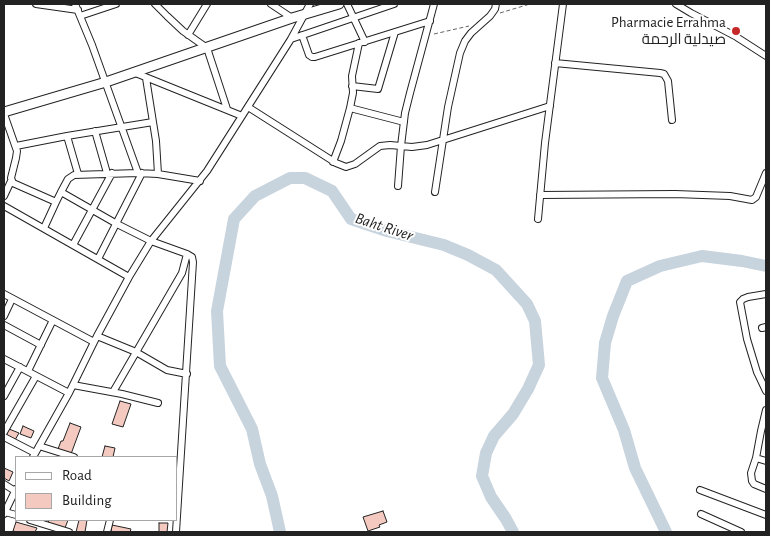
<!DOCTYPE html>
<html>
<head>
<meta charset="utf-8">
<style>
	body { margin:0 }
	#map { position:relative; width:770px; height:536px; overflow:hidden; background:#fff; font-family:"Alegreya Sans",sans-serif }
	canvas { display:block }
	.frame { position:absolute; inset:0; border:5px solid #222; pointer-events:none }
	.legend { position:absolute; left:15px; top:456px; width:162px; height:65px; box-sizing:border-box; background:#fff; border:1px solid #a7a7a7; margin:0; padding:6px 9px; list-style:none; font-size:15px; color:#222 }
	.legend li { display:flex; align-items:center; gap:10px; height:25px }
	.legend b { width:25px; border:1px solid #a7a7a7 }
</style>
</head>
<body>
<div id="map">
<canvas width="770" height="536"></canvas>
<div class="frame"></div>
<ul class="legend">
<li><b style="height:6px;background:#fff"></b>Road</li>
<li><b style="height:14px;background:#f3c9c0"></b>Building</li>
</ul>
</div>
<script>
const ctx = document.querySelector('canvas').getContext('2d');
ctx.lineJoin = 'round';
function shape(rows) {
  const path = new Path2D();
  for (const r of rows) {
    path.moveTo(r[0], r[1]);
    for (let i = 2; i < r.length; i += 2) path.lineTo(r[i], r[i + 1]);
  }
  return path;
}
function trace(path, color, width, dash) {
  ctx.strokeStyle = color;
  ctx.lineWidth = width;
  ctx.lineCap = dash ? 'butt' : 'round';
  ctx.setLineDash(dash || []);
  ctx.stroke(path);
}
function paint(path, color) {
  ctx.fillStyle = color;
  ctx.fill(path, 'evenodd');
}
function label(font, color, halo, rows, align = 'center') {
  ctx.font = font + ' "Alegreya Sans",Cairo,sans-serif';
  ctx.lineWidth = 4;
  ctx.setLineDash([]);
  ctx.textBaseline = 'middle';
  ctx.strokeStyle = halo;
  ctx.fillStyle = color;
  for (const [text, x, y, turn = 0] of rows) {
    ctx.save();
    ctx.translate(x, y);
    ctx.rotate((+turn || 0) * Math.PI / 180);
    ctx.textAlign = isNaN(turn) ? turn : align;
    if (halo) ctx.strokeText(text, 0, 0);
    ctx.fillText(text, 0, 0);
    ctx.restore();
  }
}
trace(shape([
	[280,532,272,496,260,464,252,429,220,366,217,311,234,219,255,196,290,178,305,178,332,191,351,219,387,231,444,245,468,255,496,270,527,304,535,321,539,365,528,389,513,414,494,436,486,453,482,476,491,497,506,519,513,532],
	[666,532,635,468,624,430,602,378,605,343,613,316,627,281,660,266,702,256,742,261,766,266]
]), '#c7d3dd', 12);
const building = shape([
	[120,401,131,404,123,427,112,424,120,401],
	[70,423,81,427,71,454,58,449,61,441,63,441,70,423],
	[23,426,34,431,31,438,20,434,23,426],
	[9,429,19,433,15,440,6,436,9,429],
	[105,446,115,448,113,457,102,457,105,446],
	[4,468,13,472,9,481,4,478,4,468],
	[383,511,387,522,379,525,380,527,368,531,363,517,383,511],
	[49,520,68,520,65,528,48,523,49,520],
	[79,520,87,520,85,532,76,532,79,520],
	[16,522,37,528,35,532,18,532,13,531,16,522],
	[159,523,168,523,167,532,159,532,159,523],
	[112,525,131,529,130,532,111,532,112,525]
]);
paint(building, '#f3c9c0');
trace(building, '#222', 1);
const street = shape([
	[36,4,78,10],
	[75,4,92,45,138,173,158,174,200,181],
	[155,4,167,16,183,31,207,48,227,109],
	[271,4,292,18],
	[347,4,365,42],
	[676,4,691,13,735,36,766,56],
	[80,16,116,4],
	[188,35,207,4],
	[302,35,309,55,312,57,315,57,430,21],
	[291,39,394,4],
	[555,63,660,73,664,74,668,81,672,120],
	[133,72,242,116],
	[146,78,156,141,158,174],
	[352,86,378,89,395,32],
	[248,107,336,163,346,167,355,164,380,146,390,145,412,147,427,145,550,106],
	[350,108,404,122],
	[4,114,17,151,16,158,11,178,13,183,56,202,61,192,117,224,151,241,187,254,192,257,193,262,176,532],
	[95,131,107,173],
	[67,136,78,174],
	[16,146,67,136,153,122],
	[333,162,341,141,350,108,353,93,352,76,359,43],
	[398,186,401,146,405,113,410,93,434,4],
	[61,192,68,179,74,175,138,173],
	[435,192,448,107,460,53,465,41,471,33,490,16,495,9,496,4],
	[540,195,675,194,730,196,752,200,756,197,766,173],
	[4,196,11,181],
	[4,206,129,277],
	[538,219,545,143,563,4],
	[44,228,56,202],
	[73,245,112,173],
	[98,259,142,173],
	[4,294,94,342],
	[766,294,748,297,743,299,740,302,747,339,757,372,766,391],
	[4,316,12,299],
	[4,325,41,345],
	[762,328,766,327],
	[97,336,136,352,167,370,187,374],
	[4,359,69,393],
	[28,371,53,320],
	[73,385,122,394,158,403],
	[113,392,182,273,187,254],
	[4,396,20,367],
	[766,410,761,431,756,458,751,473,752,481,754,484,766,489],
	[4,432,36,376],
	[4,437,35,453],
	[39,446,74,457],
	[33,457,69,393,97,336,129,277,151,241,207,171,291,39,310,4],
	[756,458,766,461],
	[4,484,15,491],
	[700,490,766,515],
	[5,512,16,515],
	[4,514,16,489],
	[701,514,741,532],
	[30,520,69,532],
	[107,532,110,520]
]);
const secondary = shape([
	[4,112,106,82,292,18,339,4]
]);
trace(street, '#222', 8);
trace(secondary, '#222', 11);
trace(shape([
	[500,13,530,4],
	[434,34,469,26]
]), '#646464', 1, [4, 2.5]);
trace(street, '#fff', 6);
trace(secondary, '#fff', 9);
for (const [x, y, r, color] of [
	[736,31,5,"#c62828"]
]) {
  const dot = new Path2D();
  dot.arc(x, y, r, 0, 2 * Math.PI);
  ctx.fillStyle = color;
  ctx.fill(dot);
  trace(dot, '#fff', 2);
}
label('15px', '#222', '#fff', [
	["Pharmacie Errahma",726,22],
	["صيدلية الرحمة",726,39]
], 'right');
label('italic 16px', '#222', '#fff', [
	["Baht River",384,227,18]
]);
</script>
</body>
</html>
